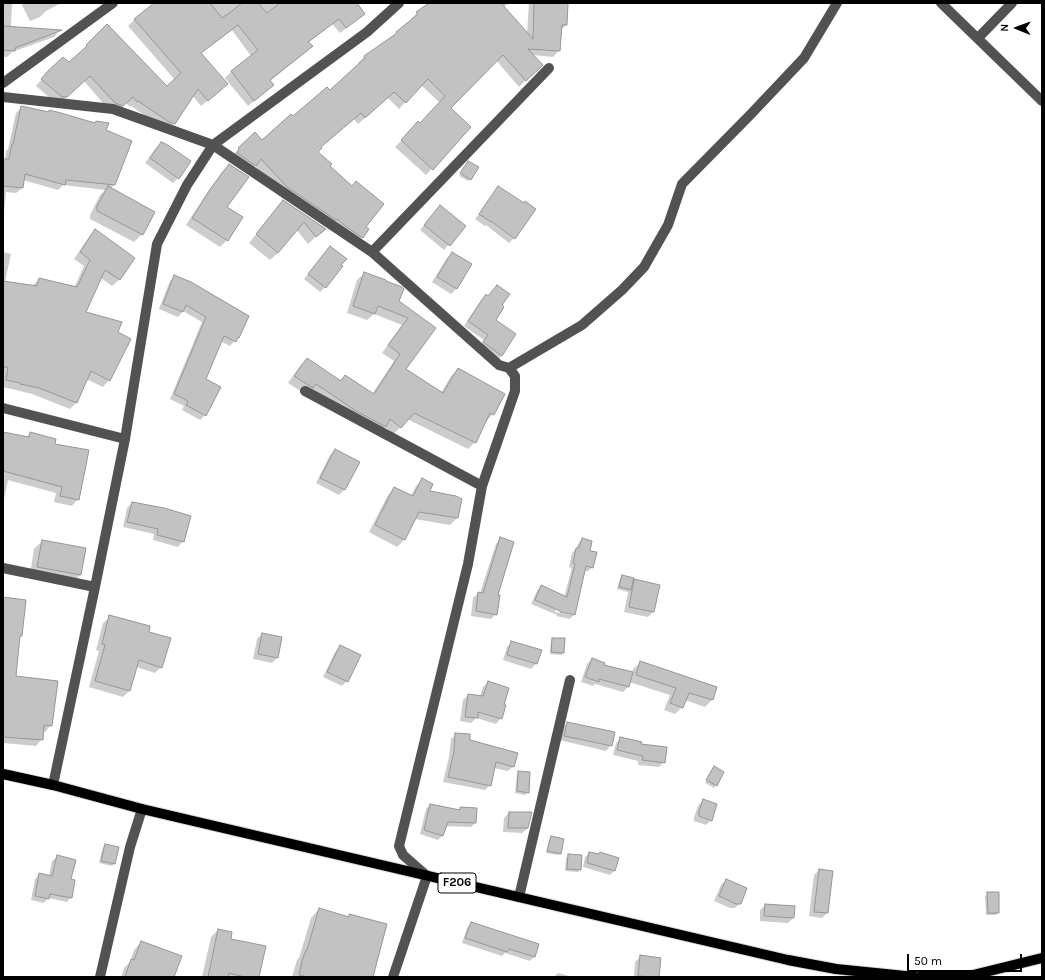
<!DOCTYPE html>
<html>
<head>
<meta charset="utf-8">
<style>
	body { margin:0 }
	#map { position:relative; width:1045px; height:980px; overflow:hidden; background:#fff; font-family:Karla,sans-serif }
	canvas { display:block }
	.frame { position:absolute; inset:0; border:4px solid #000; pointer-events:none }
	.north { position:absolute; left:997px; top:8px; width:40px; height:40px; -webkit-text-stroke:3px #fff; paint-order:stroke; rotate:271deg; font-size:11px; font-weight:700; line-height:16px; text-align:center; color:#000 }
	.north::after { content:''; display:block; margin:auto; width:14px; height:18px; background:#000; clip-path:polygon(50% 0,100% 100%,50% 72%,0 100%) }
	.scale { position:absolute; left:907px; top:954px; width:115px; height:18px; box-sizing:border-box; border:2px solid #000; border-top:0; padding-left:5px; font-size:12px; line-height:14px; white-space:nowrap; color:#000; -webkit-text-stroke:3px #fff; paint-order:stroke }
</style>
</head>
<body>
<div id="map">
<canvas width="1045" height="980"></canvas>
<div class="frame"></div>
<div class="north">N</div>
<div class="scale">50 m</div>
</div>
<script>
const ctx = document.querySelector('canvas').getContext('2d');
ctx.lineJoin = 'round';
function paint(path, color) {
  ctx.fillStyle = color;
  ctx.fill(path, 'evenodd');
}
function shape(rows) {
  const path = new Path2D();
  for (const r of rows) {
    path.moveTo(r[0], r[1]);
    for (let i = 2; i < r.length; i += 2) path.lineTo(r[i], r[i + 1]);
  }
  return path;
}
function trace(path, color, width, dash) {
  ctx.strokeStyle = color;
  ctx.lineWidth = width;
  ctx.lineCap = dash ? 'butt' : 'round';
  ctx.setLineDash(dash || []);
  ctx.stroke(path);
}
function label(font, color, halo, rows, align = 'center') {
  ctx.font = font + ' Karla,sans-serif';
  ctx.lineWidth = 3;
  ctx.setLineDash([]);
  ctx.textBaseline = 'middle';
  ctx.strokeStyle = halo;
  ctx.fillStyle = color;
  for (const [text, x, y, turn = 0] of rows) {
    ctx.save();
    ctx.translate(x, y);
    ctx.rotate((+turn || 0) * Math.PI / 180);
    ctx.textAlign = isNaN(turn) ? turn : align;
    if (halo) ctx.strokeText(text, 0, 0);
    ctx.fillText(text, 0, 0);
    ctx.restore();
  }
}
paint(shape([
	[3,3,12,3,11,27,59,31,54,37,12,52,7,57,3,57],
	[21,3,61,3,46,11,40,17,30,21],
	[163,3,304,3,325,29,318,35,308,43,312,46,306,52,270,81,267,91,248,106,225,78,231,72,251,56,232,30,200,54,220,90,201,106,193,96,174,124,167,130,163,128,131,106,130,107,126,103,116,112,108,109,84,81,60,103,56,103,36,86,42,79,69,64,108,25,124,59,167,88,175,80,128,26,134,20,155,4],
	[320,3,356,3,358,19,340,33,330,21],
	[430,3,508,3,503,8,527,34,529,3,567,3,566,25,560,31,559,50,553,57,533,55,541,65,519,87,496,60,450,108,470,127,426,175,395,147,419,123,420,124,440,103,421,85,399,109,388,98,358,124,354,119,320,147,316,152,328,166,352,187,365,227,362,237,355,243,280,193,255,166,249,172,232,155,239,149,262,141,293,117,330,91,359,65,358,63,364,57,392,38,412,21,411,19,417,13],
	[22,107,48,113,49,111,105,131,114,185,110,189,142,234,134,242,90,219,90,215,100,195,105,190,63,185,58,190,23,180,22,188,16,193,6,192,3,221,3,160,5,160,6,151,8,149,16,113],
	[161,143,178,178,173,183,145,163,156,148],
	[229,165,226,207,227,240,220,247,186,225,205,196,222,172],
	[466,165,471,179,468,181,459,176],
	[499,187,514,238,509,243,486,225,485,226,475,219,494,192],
	[440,206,464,226,444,250,420,230],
	[276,209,324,229,308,244,296,229,278,253,270,260,249,243],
	[95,231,134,258,119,280,112,286,101,278,85,313,117,333,109,380,103,387,86,379,76,403,70,409,32,394,3,387,3,252,11,254,5,282,32,286,39,279,74,288,84,266,74,259,89,237],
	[330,247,339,265,325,287,320,292,304,279,325,252],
	[452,253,470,265,456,289,451,294,432,282,447,258],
	[364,274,398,301,435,328,405,369,441,393,451,376,458,369,493,414,486,421,485,421,475,442,468,449,407,419,394,434,385,427,379,433,305,394,288,383,300,366,307,359,339,382,345,376,372,394,394,361,382,353,402,325,374,314,367,320,347,313,357,280],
	[175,276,248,316,238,337,230,346,220,341,205,379,205,415,200,420,182,410,184,406,170,399,202,322,183,311,178,317,159,309,170,281],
	[497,286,500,305,494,321,502,355,497,360,479,347,484,340,464,326,481,300,486,296,488,297],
	[3,433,26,437,30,434,54,445,78,499,72,506,54,502,56,493,8,480,3,504],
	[335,450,358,462,344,490,339,495,316,483,330,455],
	[423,479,428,492,460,499,457,518,450,525,415,519,404,540,397,547,369,532,388,495,395,488,411,496,416,486],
	[132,503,183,541,178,547,153,540,154,534,123,527,127,508],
	[501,538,496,596,496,614,491,619,471,616,473,598,479,593,480,593,496,544],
	[582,539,589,551,593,567,588,571,584,571,574,614,570,619,556,616,557,615,531,604,537,591,541,586,564,597,572,568,569,567,572,553,576,549,578,544],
	[555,610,572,613,572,615,555,612],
	[42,541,80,575,72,583,30,575,34,549],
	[622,576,631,584,635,580,653,612,648,617,624,612,628,592,617,589,620,578],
	[3,598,21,635,18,638,15,676,51,725,45,732,43,731,42,739,36,746,3,743],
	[110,617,148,632,161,667,155,673,136,667,129,691,123,697,89,687,99,651,96,650,103,623],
	[262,634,277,658,272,663,253,659,257,639],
	[553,639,563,653,561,655,550,654,551,641],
	[512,642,536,664,531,669,503,660,507,647],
	[340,647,347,681,342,686,323,677,335,652],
	[592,659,603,665,632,673,633,669,641,662,716,687,712,700,705,707,685,700,682,707,675,714,664,710,670,695,629,682,628,687,623,692,595,684,593,686,581,682,587,664],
	[488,682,502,705,501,718,496,724,476,718,471,723,460,721,463,700,468,695,480,696,483,687],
	[567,723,611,745,606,751,559,740,562,728],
	[456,734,469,741,514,766,508,771,494,768,490,785,485,790,443,782,449,757,451,739],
	[621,738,640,745,664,762,659,767,638,765,638,761,613,755,616,743],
	[712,770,723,773,714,788,705,783],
	[519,772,528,792,525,795,515,793,517,774],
	[703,800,711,820,706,825,694,821,694,817,698,806],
	[430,805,458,810,461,808,476,808,475,823,471,827,445,826,442,836,438,840,420,834,426,809],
	[509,813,528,828,522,833,503,832,504,818],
	[551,837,560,853,558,855,546,853,549,840],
	[105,845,118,848,114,864,112,866,99,863,103,847],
	[589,853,599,855,614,871,610,875,583,867,585,857],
	[569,855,580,869,578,872,565,871,566,858],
	[57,857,70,880,71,897,67,902,48,898,44,903,31,900,35,879,40,874,49,876,52,861],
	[819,870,832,872,827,913,822,918,809,916,814,875],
	[726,880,740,903,735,908,730,908,714,901,721,885],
	[988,893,998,912,996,915,986,915,985,896],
	[765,905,794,907,793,918,788,923,760,921,760,910],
	[319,909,347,917,350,915,372,977,292,977,297,960,299,958,311,918],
	[471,923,534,957,530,961,505,953,502,956,462,943,467,928],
	[218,930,230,939,258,977,202,977,211,937],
	[141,942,174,975,178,977,121,977,124,968,130,962,134,950],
	[641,956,660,959,658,977,634,977,635,962],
	[558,973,572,977,554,977]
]), '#0003');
const building = shape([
	[154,3,210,3,222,18,232,11,242,3,258,3,267,13,280,3,357,3,365,14,346,28,339,19,308,42,313,46,270,80,274,85,254,101,231,71,258,50,238,25,201,53,228,84,208,101,198,89,175,124,169,122,138,101,137,102,133,97,123,106,115,103,90,76,67,97,62,97,41,79,48,71,63,57,69,62,87,46,86,45,107,24,167,86,181,73,134,19,154,3],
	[429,3,501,3,533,39,534,3,568,3,567,25,562,25,560,51,528,49,543,65,526,81,503,55,451,108,471,127,433,170,401,140,418,121,420,123,445,96,428,79,406,103,394,92,365,118,361,113,321,147,322,148,318,152,332,164,330,166,352,186,356,181,384,204,366,227,369,229,363,238,348,228,337,219,336,220,287,187,261,159,256,166,237,153,239,149,238,148,255,132,262,140,291,114,293,116,327,87,330,90,365,58,364,56,397,33,396,32,418,14,416,12,429,3],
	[3,26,62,30,15,48,15,51,3,50,3,26],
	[21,106,49,112,49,110,61,113,95,123,96,121,109,123,106,130,132,141,115,185,66,180,65,185,25,174,23,188,3,186,3,159,9,159,12,144,13,144,21,106],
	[161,142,166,144,191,161,179,179,150,158,161,142],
	[468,161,479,167,471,180,460,173,468,161],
	[229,164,249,177,227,207,243,217,228,241,192,218,211,188,229,164],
	[108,186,155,212,143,235,97,211,97,206,108,186],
	[498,186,524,203,525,201,536,209,515,239,491,221,491,222,479,214,498,186],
	[283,200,326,229,316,237,304,222,278,253,256,234,283,200],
	[440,205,466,226,450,246,424,225,440,205],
	[95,229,135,258,120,280,105,270,86,312,122,322,118,332,131,339,110,381,91,371,77,403,39,388,20,384,20,383,6,380,8,367,3,367,3,281,37,286,39,278,77,287,90,260,80,252,95,229],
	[330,246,347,259,341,265,343,266,326,288,308,274,330,246],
	[452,252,472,264,457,289,437,277,452,252],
	[364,272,386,280,386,281,402,287,404,289,399,301,436,328,406,369,443,393,458,368,505,394,494,415,490,413,476,443,414,413,401,428,390,419,386,427,356,411,316,384,313,388,294,376,307,358,341,381,345,375,374,394,400,354,388,345,408,318,378,306,375,314,353,306,364,272],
	[174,275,191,282,249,316,239,338,238,337,236,342,224,336,206,379,221,387,206,416,186,405,188,401,174,394,206,317,186,305,183,312,163,304,174,275],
	[497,285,510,294,502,305,504,307,496,320,516,334,502,356,483,342,488,335,468,321,486,294,488,296,497,285],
	[3,432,29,437,30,432,56,439,55,444,89,450,79,500,60,496,62,487,3,471,3,432],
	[335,449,360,462,345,490,320,478,335,449],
	[422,478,433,484,430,491,456,496,462,499,458,518,419,512,405,540,375,525,394,487,413,496,422,478],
	[132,502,164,508,191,516,184,542,157,535,158,529,127,522,132,502],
	[500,537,514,542,498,595,500,595,497,615,476,611,478,592,483,593,500,537],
	[582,538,592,541,590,551,597,552,593,568,586,566,575,615,560,612,560,611,535,600,541,585,567,597,575,564,573,563,576,548,579,548,582,538],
	[42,540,86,548,81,575,37,567,42,540],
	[622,575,634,578,631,590,619,587,622,575],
	[634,579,660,585,654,612,629,607,634,579],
	[3,597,26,600,22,636,20,636,16,676,58,681,52,726,44,725,43,740,3,737,3,597],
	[109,615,150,626,149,632,171,638,162,668,139,660,130,691,95,681,105,645,102,644,109,615],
	[262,633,282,637,278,658,258,654,262,633],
	[552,638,565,638,564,653,551,652,552,638],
	[511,641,542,650,537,664,507,655,511,641],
	[340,645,361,655,348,682,327,672,340,645],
	[592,658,605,663,604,665,633,672,629,687,599,679,599,682,585,677,592,658],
	[640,661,717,687,713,700,689,693,683,708,670,703,676,688,636,675,640,661],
	[488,681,509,688,504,705,506,705,502,719,478,712,478,718,465,717,468,694,483,696,488,681],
	[567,722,615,732,612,746,564,736,567,722],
	[455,733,470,734,470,740,518,753,514,767,496,762,491,786,448,777,454,752,455,733],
	[620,737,642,742,641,744,667,747,665,763,642,760,643,756,617,750,620,737],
	[714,766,724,772,717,786,706,780,714,766],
	[518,771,530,772,529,793,517,791,518,771],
	[703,799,717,804,712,821,699,816,699,811,703,799],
	[430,804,460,810,460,807,477,808,476,823,448,822,443,836,424,830,430,804],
	[509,812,532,812,528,828,508,828,509,812],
	[551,836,564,839,561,854,547,851,551,836],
	[105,844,119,847,115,864,101,861,105,844],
	[589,852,599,854,600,852,619,858,615,871,587,863,589,852],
	[568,854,582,855,581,870,567,869,568,854],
	[57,855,76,860,71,879,75,880,72,898,50,894,49,899,35,896,39,873,52,876,57,855],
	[819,869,833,871,828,913,814,912,819,869],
	[726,879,747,888,741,904,736,904,719,896,726,879],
	[987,892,999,892,999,913,988,913,987,892],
	[765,904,795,906,794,918,764,916,765,904],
	[319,908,349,917,349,914,387,924,373,977,308,977,299,975,302,961,306,950,307,950,319,908],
	[471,922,539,944,535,957,509,949,507,952,465,938,471,922],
	[218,929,232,932,231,939,266,946,259,977,245,977,229,973,228,977,208,977,218,929],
	[141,941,182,956,174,977,125,977,131,959,134,960,141,941],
	[640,955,661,958,659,977,638,976,640,955]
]);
paint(building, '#c2c2c2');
trace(building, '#969696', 1);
const major = shape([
	[3,774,53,785,142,809,788,960,836,969,915,977],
	[919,977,969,976,1042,958]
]);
trace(major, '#dbdbdb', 12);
trace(shape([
	[941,3,1042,101],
	[978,38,1012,3],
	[3,83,113,3],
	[3,97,113,109,213,145,372,252,499,365,509,368,515,376,515,391,482,486,468,564,399,846,403,855,427,876,393,977],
	[372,252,549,68],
	[509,368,582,325,622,290,644,267,668,225,682,184,751,114,804,58,837,3],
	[305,391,482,486],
	[3,408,125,439],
	[3,568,95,587],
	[53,785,95,587,125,439,157,244,187,185,213,145,367,32,399,3],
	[519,897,570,680],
	[100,977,130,847,142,809]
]), '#525252', 10);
trace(major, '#000', 10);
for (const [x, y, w] of [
	[457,883,38]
]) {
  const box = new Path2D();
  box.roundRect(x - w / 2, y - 10, w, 20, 3);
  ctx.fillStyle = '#fff';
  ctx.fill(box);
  trace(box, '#000', 1);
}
label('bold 12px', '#000', null, [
	["F206",457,883]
]);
</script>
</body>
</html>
